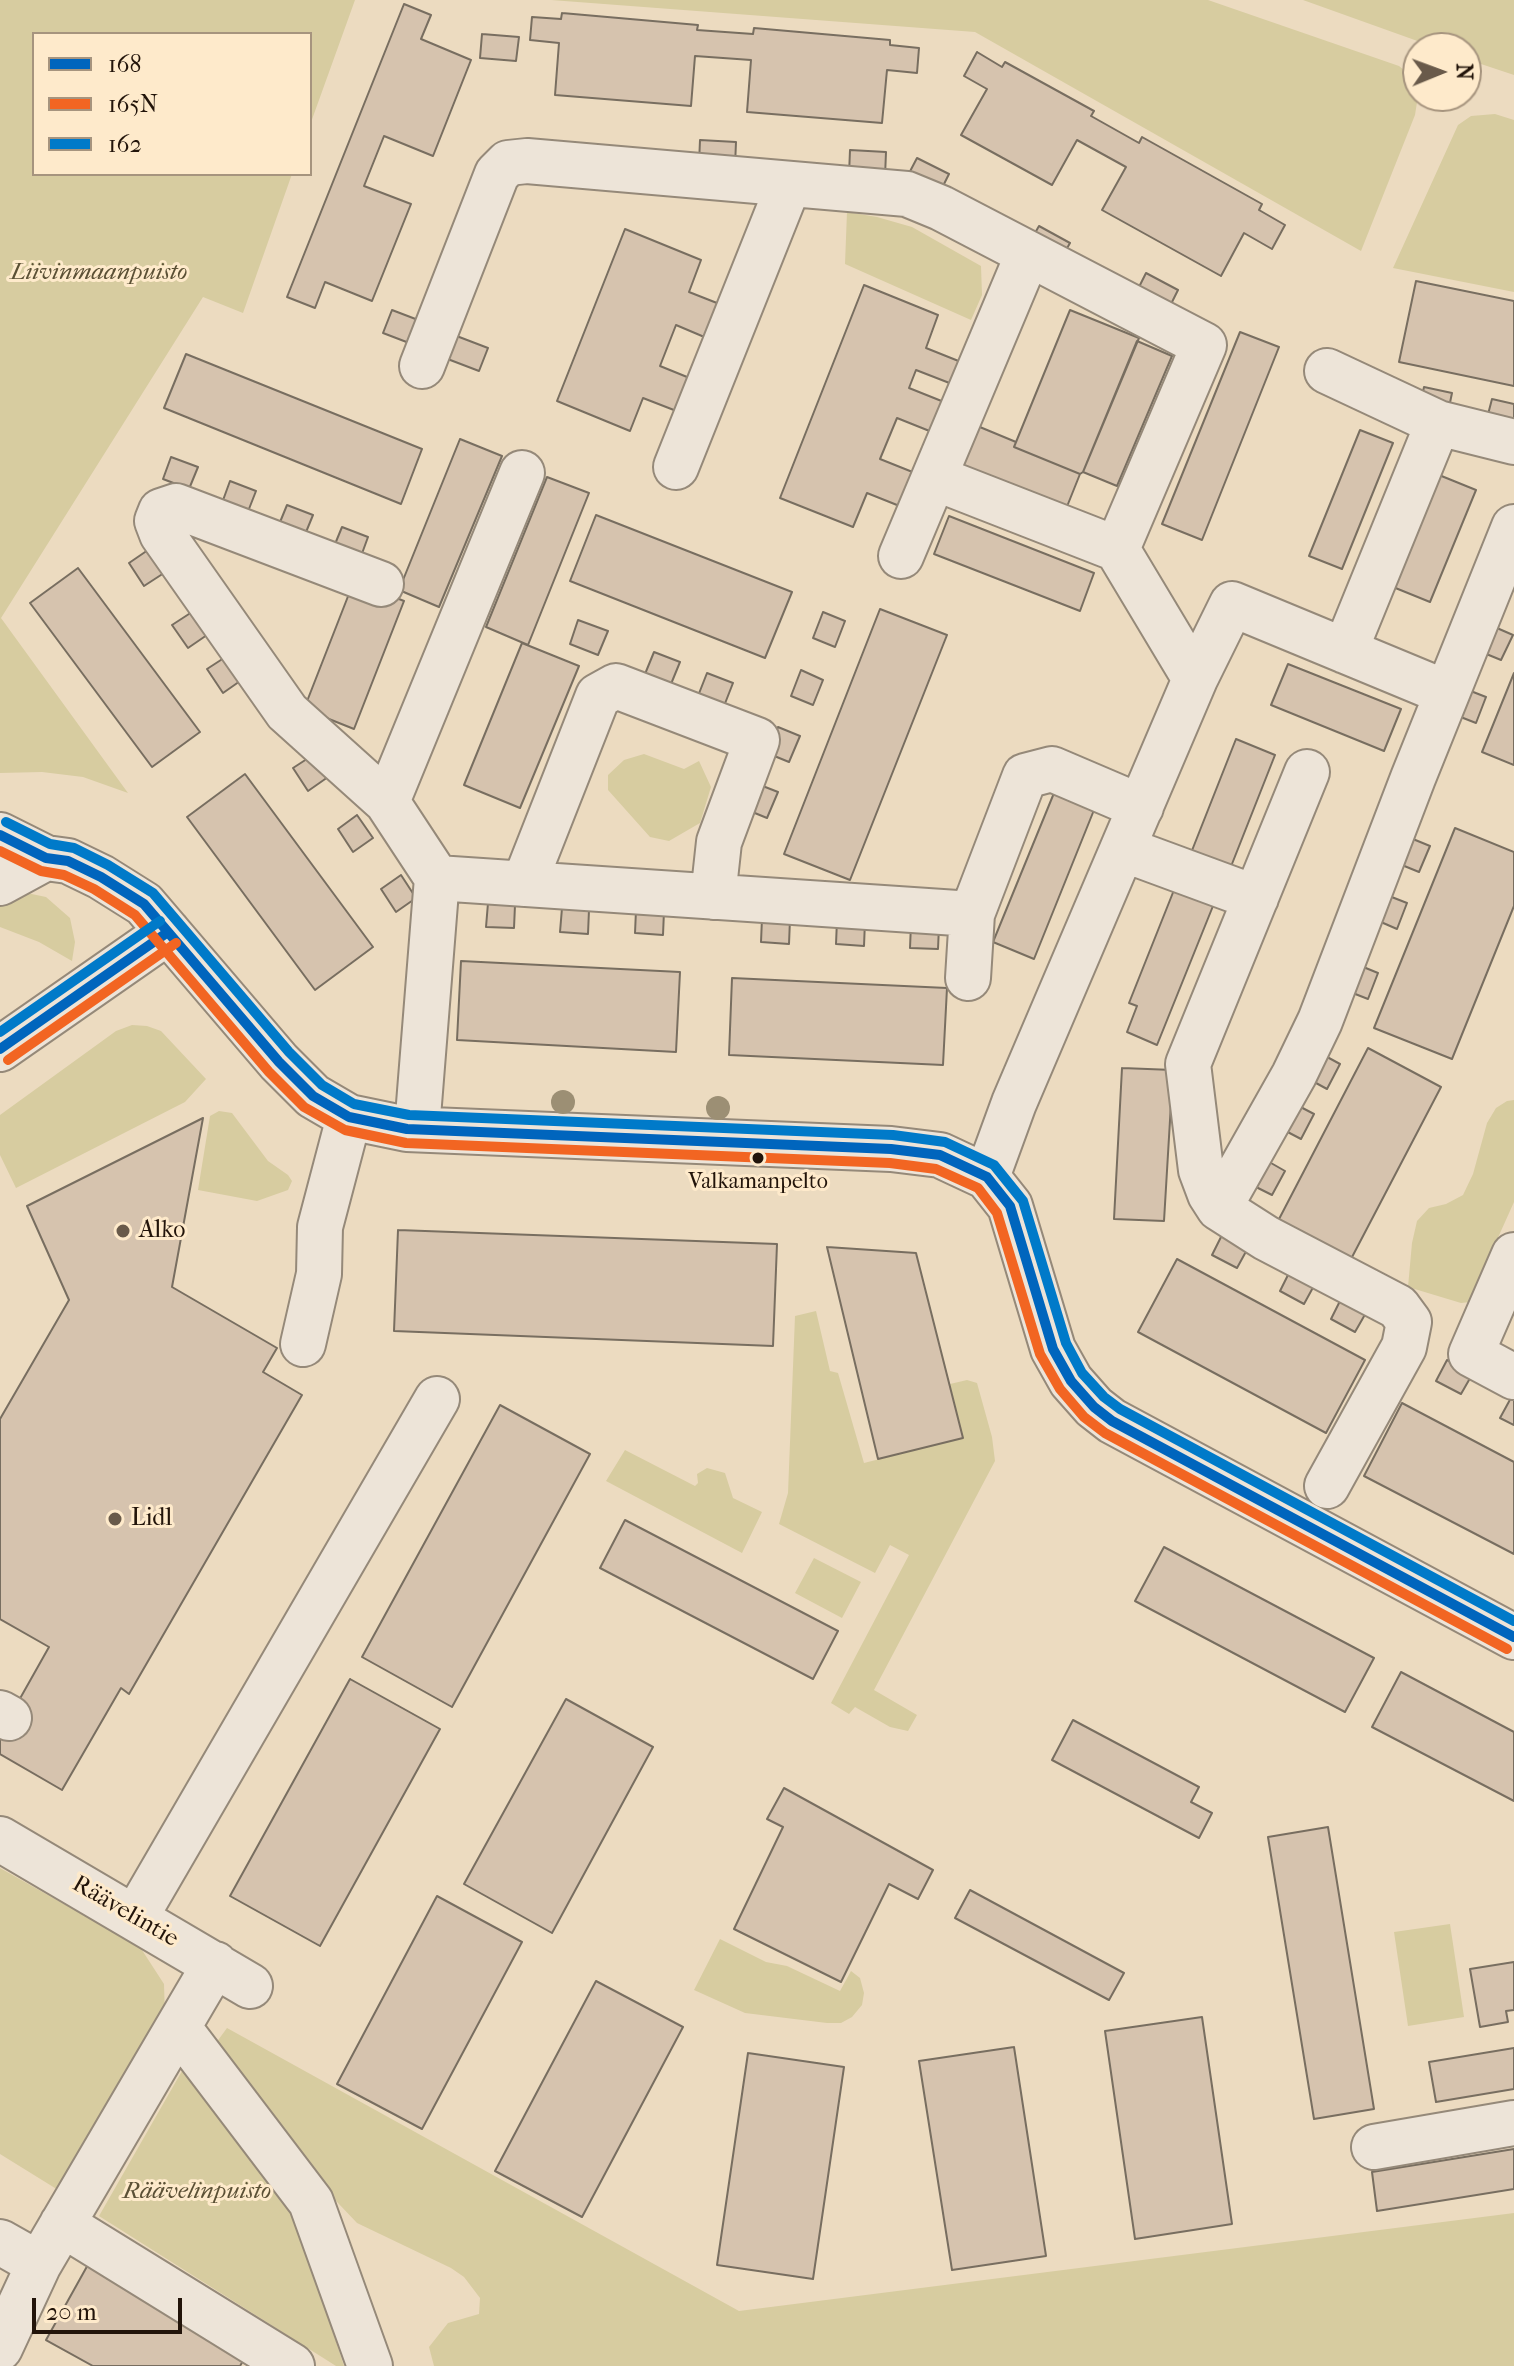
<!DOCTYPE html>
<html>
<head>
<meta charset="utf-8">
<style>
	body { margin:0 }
	#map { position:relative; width:1514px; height:2366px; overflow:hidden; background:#ecdbc0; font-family:"IM FELL French Canon",serif }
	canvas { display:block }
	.legend { position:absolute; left:32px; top:32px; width:280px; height:144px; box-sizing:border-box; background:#feeacb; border:2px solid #a6947e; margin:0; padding:10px 14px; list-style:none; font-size:24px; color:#22140a }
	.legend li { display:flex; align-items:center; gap:16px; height:40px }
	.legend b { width:40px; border:2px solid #a6947e }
	.north { position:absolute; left:1402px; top:32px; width:80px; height:80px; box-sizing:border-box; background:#feeacb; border:2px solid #a6947e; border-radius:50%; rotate:89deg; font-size:22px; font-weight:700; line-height:32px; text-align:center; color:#22140a }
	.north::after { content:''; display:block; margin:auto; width:28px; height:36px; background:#695a4a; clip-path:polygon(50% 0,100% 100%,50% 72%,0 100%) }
	.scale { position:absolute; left:32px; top:2298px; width:150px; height:36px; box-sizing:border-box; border:4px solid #22140a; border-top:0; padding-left:10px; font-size:24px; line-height:28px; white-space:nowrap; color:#22140a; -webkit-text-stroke:6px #feeacb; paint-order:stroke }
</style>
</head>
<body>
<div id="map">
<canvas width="1514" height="2366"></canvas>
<ul class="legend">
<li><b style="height:10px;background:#0065bd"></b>168</li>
<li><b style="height:10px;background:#f26522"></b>165N</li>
<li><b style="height:10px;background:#007ac9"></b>162</li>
</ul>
<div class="north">N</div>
<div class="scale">20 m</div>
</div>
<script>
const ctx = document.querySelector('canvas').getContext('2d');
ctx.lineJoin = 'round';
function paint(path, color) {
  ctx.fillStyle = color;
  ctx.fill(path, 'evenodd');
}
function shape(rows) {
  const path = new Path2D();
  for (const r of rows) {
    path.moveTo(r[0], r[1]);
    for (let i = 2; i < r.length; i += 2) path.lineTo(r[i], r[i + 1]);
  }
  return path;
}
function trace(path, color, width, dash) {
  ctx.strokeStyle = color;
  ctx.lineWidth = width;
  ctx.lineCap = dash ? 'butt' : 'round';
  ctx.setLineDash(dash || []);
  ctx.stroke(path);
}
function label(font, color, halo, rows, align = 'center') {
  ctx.font = font + ' "IM FELL French Canon",serif';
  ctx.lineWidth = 6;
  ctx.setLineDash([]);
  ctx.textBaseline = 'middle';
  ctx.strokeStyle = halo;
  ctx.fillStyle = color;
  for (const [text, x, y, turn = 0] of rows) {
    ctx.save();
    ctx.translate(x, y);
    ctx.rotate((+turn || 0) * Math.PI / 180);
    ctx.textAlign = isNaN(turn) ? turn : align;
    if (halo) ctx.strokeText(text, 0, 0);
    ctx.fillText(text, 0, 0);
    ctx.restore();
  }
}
paint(shape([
	[0,0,355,0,310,125,310,34,34,34,34,174,292,174,243,313,203,297,1,618,128,793,83,777,42,772,0,773],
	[551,0,1208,0,1399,66,1415,79,1418,96,1415,115,1361,251,975,32],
	[1303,0,1514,0,1514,75,1466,59,1466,48,1437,48],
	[1495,114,1514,120,1514,292,1393,268,1458,125,1471,116],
	[847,212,877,217,912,227,981,266,982,295,971,320,845,264],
	[644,754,684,769,699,761,711,787,700,823,669,841,650,837,608,790,608,775,624,760],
	[22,892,46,897,70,918,75,942,72,961,39,942,0,927,0,895],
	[132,1025,147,1026,161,1031,206,1079,185,1102,16,1188,0,1155,0,1115,116,1031],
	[1514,1100,1514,1202,1492,1251,1484,1288,1470,1302,1461,1303,1408,1287,1412,1243,1417,1221,1429,1208,1446,1204,1463,1195,1473,1174,1487,1123,1496,1108,1507,1101],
	[219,1111,232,1113,268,1161,288,1175,292,1181,288,1190,257,1201,198,1190,210,1116],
	[816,1311,830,1371,838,1373,864,1463,963,1438,950,1384,967,1380,977,1383,992,1437,995,1461,874,1690,917,1715,908,1731,890,1727,855,1707,849,1714,831,1703,909,1555,890,1545,875,1573,779,1524,788,1493,795,1316],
	[625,1450,695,1486,698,1483,697,1474,707,1468,725,1473,733,1498,762,1512,742,1553,606,1481],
	[814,1558,861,1582,842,1618,795,1593],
	[0,1868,140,1947,164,1984,165,2016,63,2193,0,2154],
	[1450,1924,1464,2017,1408,2026,1394,1932],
	[720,1939,766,1962,787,1966,840,1991,851,1971,860,1978,864,1993,862,2005,852,2017,841,2023,827,2023,745,2013,694,1990],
	[227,2028,739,2311,1514,2213,1514,2366,434,2366,429,2347,448,2323,479,2314,480,2298,464,2277,451,2268,357,2223,264,2125,213,2047],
	[182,2071,259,2151,292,2207,344,2366,336,2366,99,2216]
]), '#d7cca0');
const building = shape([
	[404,4,431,15,421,39,471,60,433,156,384,136,364,186,411,204,372,301,325,282,315,308,287,297,404,4],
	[562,13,698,25,697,30,753,34,754,28,890,40,890,45,919,48,917,73,887,70,882,123,747,112,751,60,695,56,691,106,555,95,559,43,530,40,532,17,561,19,562,13],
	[482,34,519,37,516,61,480,58,482,34],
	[977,52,1002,67,1005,62,1094,111,1091,116,1139,143,1142,137,1262,204,1259,210,1285,225,1272,249,1244,233,1221,276,1102,210,1126,167,1077,140,1052,185,961,135,987,89,964,76,977,52],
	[700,140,736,142,735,166,699,164,700,140],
	[850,150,886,152,885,177,849,175,850,150],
	[917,158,949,174,938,196,906,179,917,158],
	[1039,226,1070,243,1058,264,1027,247,1039,226],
	[625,229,701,260,689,292,722,305,709,339,676,325,660,366,692,379,679,412,643,398,630,431,557,401,625,229],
	[1146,273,1178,290,1167,312,1135,295,1146,273],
	[1416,281,1514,301,1514,386,1399,362,1416,281],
	[864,285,938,315,926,348,961,362,952,384,916,370,909,388,944,402,932,432,897,418,880,459,915,473,902,507,867,493,853,527,780,498,864,285],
	[392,310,426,323,417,346,383,333,392,310],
	[1070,310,1139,338,1083,472,1080,474,1014,447,1070,310],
	[1240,332,1279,347,1202,540,1162,524,1240,332],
	[454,335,488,348,479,371,445,358,454,335],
	[1137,341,1172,356,1117,486,1083,472,1137,341],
	[186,354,422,449,401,504,164,408,186,354],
	[1424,387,1452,393,1447,417,1419,411,1424,387],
	[1492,399,1514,404,1514,426,1486,422,1492,399],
	[975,425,1016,442,1014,447,1080,474,1066,509,959,466,975,425],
	[1360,430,1393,443,1342,569,1309,556,1360,430],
	[460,439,502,456,439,607,399,590,460,439],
	[171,457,198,467,189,489,163,479,171,457],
	[1439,475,1476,490,1430,602,1393,587,1439,475],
	[547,477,589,493,528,645,486,627,547,477],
	[230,481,256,491,247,514,222,503,230,481],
	[287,505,313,515,304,537,278,527,287,505],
	[596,515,792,592,765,658,570,581,596,515],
	[949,516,1094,573,1080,611,934,554,949,516],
	[342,527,368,537,360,559,333,549,342,527],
	[148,550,164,573,144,586,129,563,148,550],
	[78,568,200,732,152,767,30,603,78,568],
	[354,581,404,601,354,729,304,709,354,581],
	[880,609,947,635,850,880,784,854,880,609],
	[192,612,207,635,188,648,172,625,192,612],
	[823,612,845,621,835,647,813,638,823,612],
	[578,620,608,631,598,655,570,644,578,620],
	[1490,625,1513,635,1501,660,1479,651,1490,625],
	[522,643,579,666,520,808,464,785,522,643],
	[654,652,680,662,671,684,645,674,654,652],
	[227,656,243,679,223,693,207,669,227,656],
	[1288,664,1401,709,1384,751,1271,705,1288,664],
	[801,670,823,680,813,705,791,696,801,670],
	[707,673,733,683,724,706,698,696,707,673],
	[1514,673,1514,765,1482,752,1514,673],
	[1463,688,1486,697,1476,723,1453,714,1463,688],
	[778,727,800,736,789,762,767,753,778,727],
	[1236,739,1275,755,1230,869,1191,853,1236,739],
	[313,755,328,777,308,791,293,768,313,755],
	[245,774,373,947,315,990,187,817,245,774],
	[755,783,778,792,767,818,745,809,755,783],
	[1054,793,1094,810,1034,959,993,942,1054,793],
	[357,815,373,838,353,852,338,829,357,815],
	[1455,828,1514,852,1514,906,1452,1059,1374,1028,1455,828],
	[1408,837,1430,846,1419,872,1397,863,1408,837],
	[401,875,416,898,396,912,381,889,401,875],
	[1174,890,1213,906,1157,1045,1127,1032,1137,1006,1129,1003,1174,890],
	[1384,894,1407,903,1397,929,1374,919,1384,894],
	[488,903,515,905,514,928,486,927,488,903],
	[562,908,589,910,588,934,560,932,562,908],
	[636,910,664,911,663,935,635,933,636,910],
	[762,918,790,919,789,944,761,942,762,918],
	[837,920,865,921,864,946,836,944,837,920],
	[911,924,939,926,938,949,910,948,911,924],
	[461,961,680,972,676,1052,457,1040,461,961],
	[1356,964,1378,973,1368,999,1345,990,1356,964],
	[732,978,947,988,943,1065,729,1055,732,978],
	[1368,1048,1441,1087,1351,1259,1278,1221,1368,1048],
	[1318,1052,1340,1064,1327,1089,1305,1077,1318,1052],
	[1122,1068,1173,1070,1164,1221,1114,1219,1122,1068],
	[1293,1103,1314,1114,1301,1139,1280,1128,1293,1103],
	[203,1118,172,1287,277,1348,263,1372,302,1395,129,1694,121,1688,62,1790,0,1754,0,1734,49,1647,0,1619,0,1419,69,1300,27,1206,203,1118],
	[1264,1159,1285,1171,1272,1195,1250,1184,1264,1159],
	[398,1230,777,1244,773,1346,394,1331,398,1230],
	[1223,1233,1249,1246,1237,1268,1212,1255,1223,1233],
	[827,1247,916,1253,963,1438,878,1459,827,1247],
	[1177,1259,1365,1360,1326,1433,1138,1332,1177,1259],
	[1291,1269,1316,1282,1304,1304,1280,1291,1291,1269],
	[1342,1297,1367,1311,1355,1332,1331,1319,1342,1297],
	[1447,1360,1473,1373,1461,1394,1436,1381,1447,1360],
	[1512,1396,1514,1397,1514,1425,1500,1418,1512,1396],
	[1402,1403,1514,1462,1514,1554,1364,1476,1402,1403],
	[500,1405,590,1454,452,1707,362,1657,500,1405],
	[625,1520,838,1631,813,1679,600,1568,625,1520],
	[1164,1547,1374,1658,1345,1712,1135,1601,1164,1547],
	[1401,1672,1514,1732,1514,1801,1372,1727,1401,1672],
	[350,1679,440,1729,320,1946,230,1896,350,1679],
	[566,1699,653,1747,552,1933,464,1884,566,1699],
	[1073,1720,1199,1787,1191,1802,1212,1813,1199,1838,1052,1760,1073,1720],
	[784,1788,933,1870,918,1899,889,1884,841,1982,734,1929,783,1827,767,1819,784,1788],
	[1328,1827,1374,2109,1314,2119,1268,1837,1328,1827],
	[970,1890,1124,1973,1109,2000,955,1918,970,1890],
	[437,1896,522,1942,422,2129,337,2084,437,1896],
	[1514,1962,1514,2010,1506,2011,1508,2022,1480,2027,1470,1969,1514,1962],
	[596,1981,683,2027,582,2217,495,2171,596,1981],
	[1202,2017,1232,2224,1135,2239,1105,2031,1202,2017],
	[1014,2047,1046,2256,952,2270,919,2061,1014,2047],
	[1514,2048,1514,2089,1436,2102,1429,2062,1514,2048],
	[748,2053,844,2067,813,2279,717,2265,748,2053],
	[1514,2149,1514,2189,1377,2211,1372,2172,1514,2149],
	[90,2261,249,2351,240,2366,93,2366,46,2340,90,2261]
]);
paint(building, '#d6c3ae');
trace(building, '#786e60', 2);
const minor = shape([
	[422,366,497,174,508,163,527,161,907,194,941,208,1204,345,1117,549,1195,679],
	[1327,371,1438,423,1514,442],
	[676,467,789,184],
	[935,478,1117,549],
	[901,556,1028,254],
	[381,584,176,506,161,511,157,521,162,534,287,712,387,802],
	[1345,651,1438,423],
	[1307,772,1188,1064,1201,1170,1210,1194,1219,1208,1266,1238,1398,1307,1409,1322,1404,1347,1327,1486],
	[0,835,46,858,68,861,101,877,144,904,279,1062,313,1096,349,1117,407,1129,891,1149,940,1155,987,1177,1010,1206,1053,1349,1071,1381,1094,1407,1112,1421,1514,1637],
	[1123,849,1256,898],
	[437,878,972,914],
	[0,883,46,858],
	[524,884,598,696,616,686,757,740,719,842,713,897],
	[968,978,972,914,1025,776,1052,769,1141,807],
	[0,1049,168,932],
	[417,1129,437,878,387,802,522,473],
	[987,1177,1014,1103,1195,679,1232,604,1447,693],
	[1219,1208,1294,1075,1320,1021,1413,778,1514,527],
	[1514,1255,1471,1354,1514,1377],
	[303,1344,319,1274,320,1227,349,1117],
	[0,1713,9,1718],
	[0,1839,250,1986],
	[135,1918,437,1399],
	[215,1964,178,2027,311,2202,370,2366],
	[1374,2147,1514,2123],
	[62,2224,292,2366],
	[0,2242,39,2264,178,2027],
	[0,2348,39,2264]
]);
trace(minor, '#958979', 48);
trace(minor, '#ede4d8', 44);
trace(shape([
	[0,835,46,858,68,861,101,877,144,904,279,1062,313,1096,349,1117,407,1129,891,1149,940,1155,987,1177,1010,1206,1053,1349,1071,1381,1094,1407,1112,1421,1514,1637],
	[0,1049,168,932]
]), '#0065bd', 10);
trace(shape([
	[0,851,41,871,64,875,94,889,135,915,269,1072,304,1107,345,1130,406,1143,890,1163,936,1169,978,1188,997,1213,1040,1354,1060,1389,1084,1417,1105,1433,1507,1649],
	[8,1060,176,943]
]), '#f26522', 10);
trace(shape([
	[6,822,50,844,74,848,108,865,153,893,289,1052,322,1085,354,1104,409,1115,893,1135,945,1142,994,1165,1023,1201,1066,1343,1082,1373,1104,1397,1120,1409,1514,1621],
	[0,1032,160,921]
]), '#007ac9', 10);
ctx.fillStyle = '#9c8f74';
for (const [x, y] of [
	[563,1102],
	[718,1108]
]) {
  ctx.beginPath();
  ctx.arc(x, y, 12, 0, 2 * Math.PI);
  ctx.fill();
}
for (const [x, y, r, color] of [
	[758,1158,7,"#22140a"],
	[123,1231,8,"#695a4a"],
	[115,1519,8,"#695a4a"]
]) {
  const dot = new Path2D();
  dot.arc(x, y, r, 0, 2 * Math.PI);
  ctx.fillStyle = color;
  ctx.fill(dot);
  trace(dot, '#feeacb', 3);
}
label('22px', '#22140a', '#feeacb', [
	["Valkamanpelto",758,1183]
]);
label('italic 24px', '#5b5035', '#feeacb', [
	["Liivinmaanpuisto",99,273],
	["Räävelinpuisto",197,2192]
]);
label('24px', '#22140a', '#feeacb', [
	["Alko",139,1231],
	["Lidl",131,1519]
], 'left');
label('24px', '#22140a', '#feeacb', [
	["Räävelintie",125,1912,30]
]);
</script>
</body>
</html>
